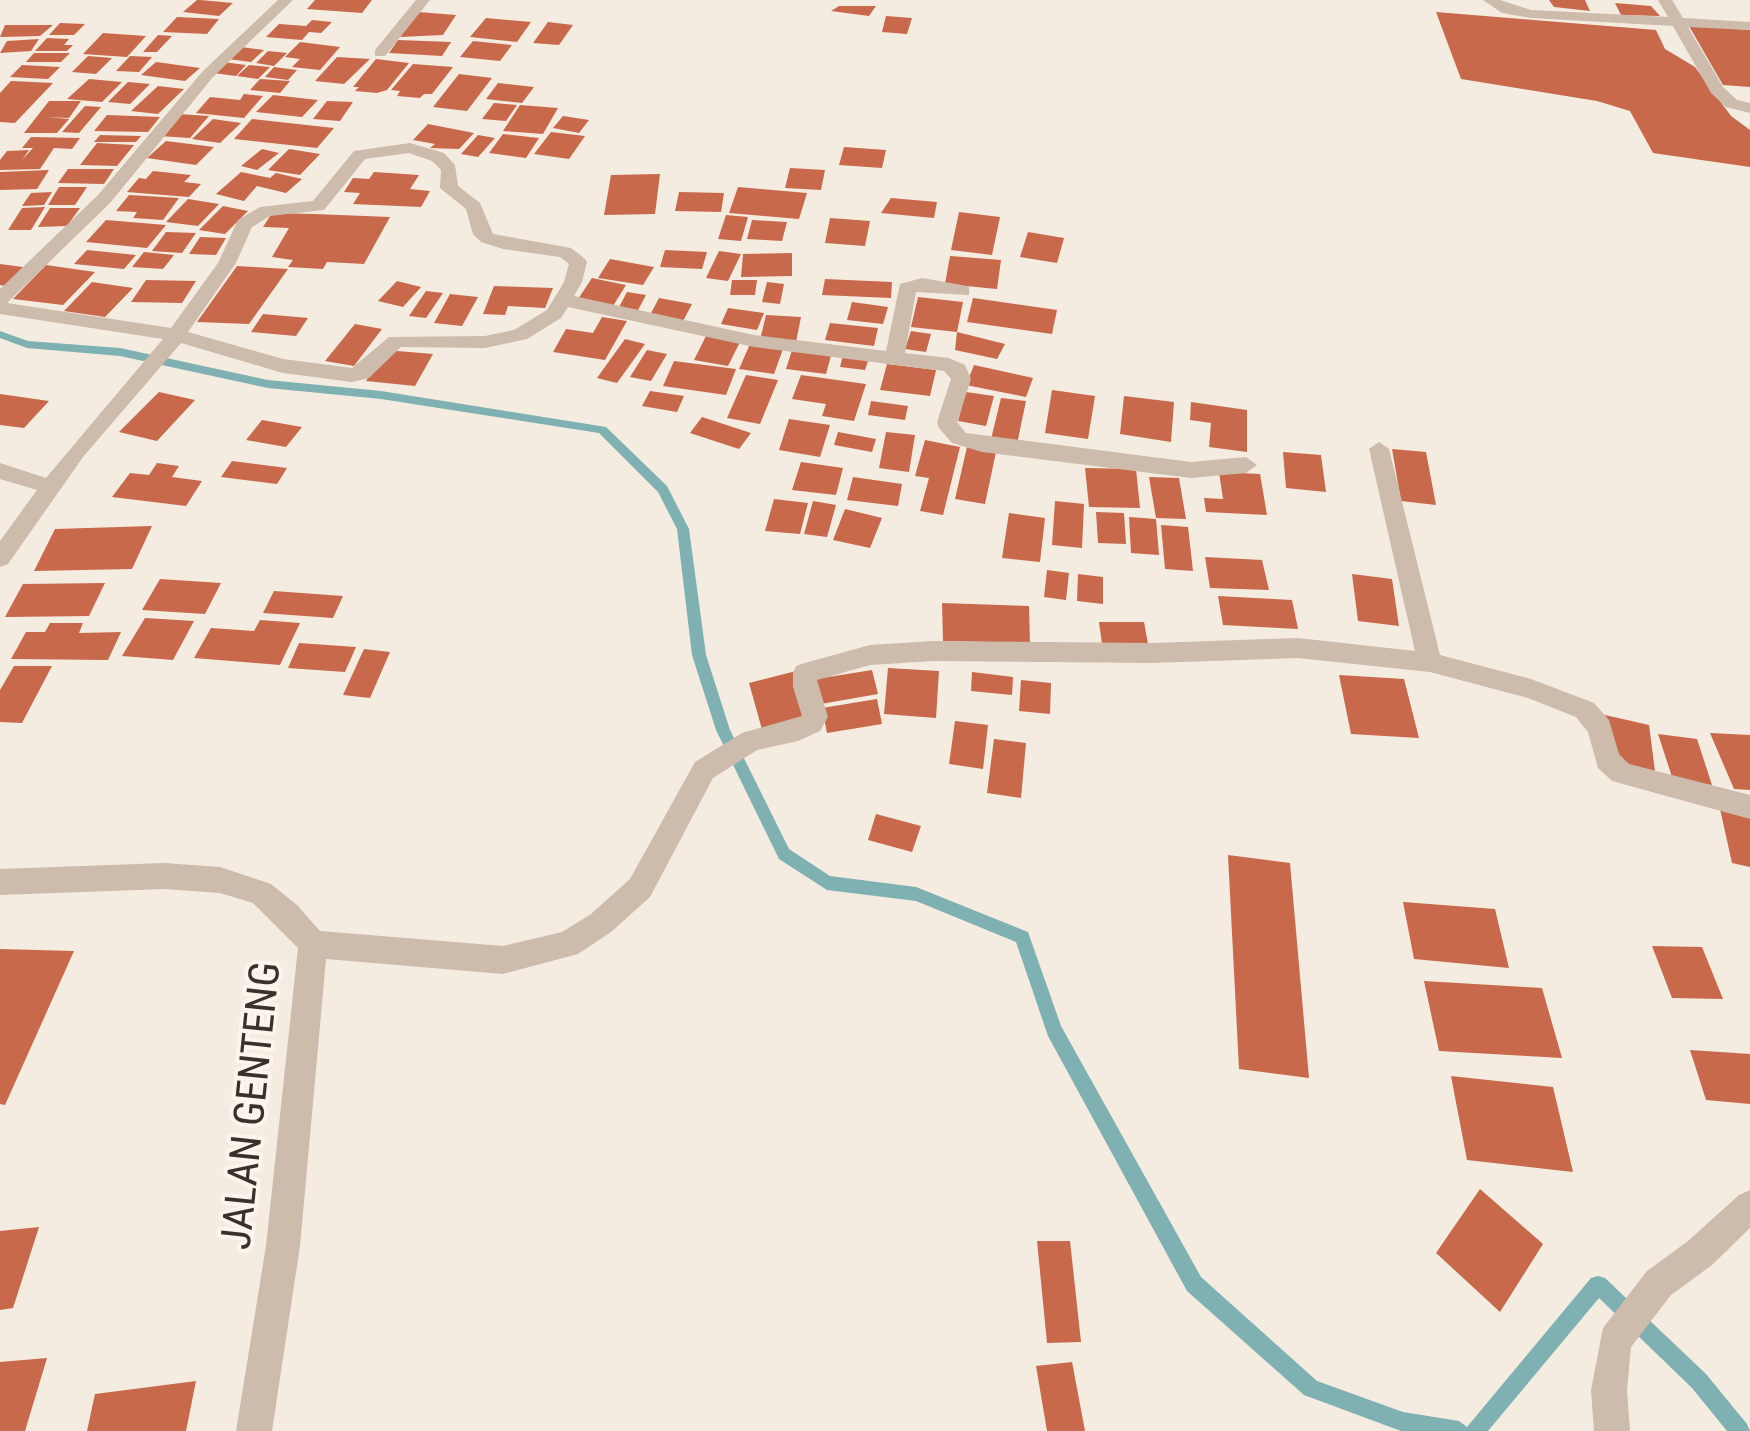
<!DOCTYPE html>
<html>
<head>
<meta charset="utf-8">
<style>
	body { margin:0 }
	canvas { display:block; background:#f4ebe1 }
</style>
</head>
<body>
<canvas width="1750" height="1431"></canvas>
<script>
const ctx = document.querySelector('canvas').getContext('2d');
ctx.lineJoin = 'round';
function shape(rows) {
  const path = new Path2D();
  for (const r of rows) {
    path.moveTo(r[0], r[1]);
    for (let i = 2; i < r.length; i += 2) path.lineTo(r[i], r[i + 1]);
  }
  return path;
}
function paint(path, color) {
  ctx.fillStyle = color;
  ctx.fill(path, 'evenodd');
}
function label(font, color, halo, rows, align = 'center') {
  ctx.font = font + ' "Roboto Condensed",sans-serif';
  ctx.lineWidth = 8;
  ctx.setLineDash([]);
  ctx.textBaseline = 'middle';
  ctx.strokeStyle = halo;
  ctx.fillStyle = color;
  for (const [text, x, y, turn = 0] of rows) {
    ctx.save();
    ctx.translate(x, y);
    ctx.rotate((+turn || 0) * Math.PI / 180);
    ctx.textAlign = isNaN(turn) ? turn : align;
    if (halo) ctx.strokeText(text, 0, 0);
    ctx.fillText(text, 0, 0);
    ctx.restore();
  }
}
paint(shape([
	[0,331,28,341,120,348,268,380,381,391,606,427,667,486,689,529,706,655,730,730,789,849,830,876,916,887,1028,932,1061,1026,1201,1277,1317,1381,1403,1412,1459,1421,1467,1427,1591,1278,1598,1276,1605,1278,1706,1374,1747,1424,1750,1431,1727,1431,1692,1388,1599,1298,1488,1431,1401,1431,1304,1395,1187,1291,1048,1036,1016,942,916,901,827,890,779,859,716,730,692,655,677,529,658,492,599,433,381,399,268,388,120,356,27,348,0,338,0,331]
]), '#7fb0b2');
paint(shape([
	[197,0,200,0,233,3,219,16,183,12],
	[315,0,372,0,362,13,307,9],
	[1549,0,1585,0,1590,11,1554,7],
	[1615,3,1651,6,1660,16,1621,15],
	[839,6,876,6,869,16,831,11],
	[418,12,456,15,443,35,400,37],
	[1436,12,1656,30,1665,49,1695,67,1731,116,1750,130,1750,167,1653,153,1630,111,1597,101,1461,79],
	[886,16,912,18,907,34,882,32],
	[177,17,219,19,207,34,163,32],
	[486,18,531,22,517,42,470,37],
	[312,20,332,22,321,33,309,32,302,40,266,37,279,24,306,26],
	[548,22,573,25,559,45,533,43],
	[60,23,85,24,74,35,49,35],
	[5,25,53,25,40,36,0,37],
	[1689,26,1750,30,1750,87,1723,85],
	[103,33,146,36,127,57,83,54],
	[158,35,172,36,157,52,143,52],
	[47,38,69,39,64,45,73,45,67,51,35,51],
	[39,39,31,51,0,53,7,41],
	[398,40,451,42,442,56,389,53],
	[473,41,512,45,500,61,460,57],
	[300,42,340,47,320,70,292,67,300,59,285,57],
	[241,47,264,50,251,62,228,59],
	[268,51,287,53,274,66,256,63],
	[34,53,70,53,61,62,26,62],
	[88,56,112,58,96,74,72,72],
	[130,56,152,57,139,72,116,71],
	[337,57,370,59,344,84,315,81],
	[376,59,409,63,387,90,377,93,355,91,359,87,353,87],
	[156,62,200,68,185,81,141,75],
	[223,62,246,65,236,76,213,73],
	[413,64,453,67,432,94,424,94,420,98,397,96,400,91,391,90],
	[22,65,60,67,48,79,10,77],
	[249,65,270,67,258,79,237,76],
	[274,67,297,70,288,80,265,77],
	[459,74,492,78,467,111,433,107],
	[89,79,122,82,102,102,67,99],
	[260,79,290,81,280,93,250,90],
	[11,81,53,83,15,123,0,122,0,93],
	[128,82,150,84,130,104,108,102],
	[498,83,534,87,522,103,486,99],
	[158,86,184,89,158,114,131,111],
	[244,94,263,96,244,118,196,113,210,97,240,100],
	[273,95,318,100,302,117,256,112],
	[49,101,81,101,69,118,47,117,69,119,57,133,24,133],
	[327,101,353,102,340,121,313,119],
	[494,103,517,105,506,121,482,119],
	[520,105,558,108,543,134,503,131],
	[85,106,101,107,79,133,62,132],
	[179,114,209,116,190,138,159,136],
	[107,115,160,117,148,132,94,131],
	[563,116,589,120,579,133,553,128],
	[213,119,241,123,220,143,192,139],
	[252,119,334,128,317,148,234,139],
	[428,124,474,133,459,149,430,148,435,144,413,140],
	[551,132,585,136,569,159,534,154],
	[503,134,539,138,526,158,489,153],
	[100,135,141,136,136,142,94,142],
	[478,135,495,138,478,157,461,154],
	[31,137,80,138,72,149,54,148,40,169,0,170,0,160,7,151,29,150,22,160,33,148,22,148],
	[166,141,214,147,196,165,147,158],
	[97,143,134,145,117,166,80,165],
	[844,147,886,150,882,168,839,165],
	[262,149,279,153,257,170,241,166],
	[289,149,320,154,300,175,268,170],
	[790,168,825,170,821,190,785,188],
	[68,169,114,169,104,184,58,183],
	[49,170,37,189,0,190,0,172],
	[153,171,191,175,184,182,201,184,189,197,127,192,139,178,146,179],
	[241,172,270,178,276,173,302,179,286,193,257,186,244,201,216,194],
	[374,172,419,175,410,189,430,191,421,207,353,204,360,193,344,192,353,178,369,179],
	[660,174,655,214,604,215,611,175],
	[59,187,87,187,75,205,48,205],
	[738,187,807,193,799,219,729,213],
	[52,192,44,205,22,206,31,193],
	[679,192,724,193,721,212,675,211],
	[129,195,179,198,163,220,133,218,137,212,116,211],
	[891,198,937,202,934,218,881,213],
	[188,199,219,204,198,226,166,222],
	[223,206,248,211,225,234,199,230],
	[45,207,31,230,8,230,22,208],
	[50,208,80,208,67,226,38,227],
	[959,212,1000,217,992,255,951,250],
	[272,213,314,214,390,217,364,264,327,262,323,269,288,267,293,260,272,257,289,228,263,227],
	[726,215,748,217,741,241,718,239],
	[830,218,870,221,865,246,825,243],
	[106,220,166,225,147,248,86,242],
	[752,220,787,222,782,241,747,239],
	[166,232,196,233,182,253,152,251],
	[1028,232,1064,238,1057,263,1020,257],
	[200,237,226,238,216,255,189,254],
	[87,250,136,255,124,269,74,264],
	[665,250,707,252,702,269,660,267],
	[719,251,741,254,728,281,706,278],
	[144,252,174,255,163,269,132,267],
	[792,253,792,276,741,277,743,254],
	[950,256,1001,260,997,289,945,284],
	[610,259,654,267,643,285,598,278],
	[0,264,23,267,5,286,0,285],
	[46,265,95,272,63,305,13,299],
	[237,266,288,269,249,324,197,322],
	[592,278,626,285,613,306,578,299],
	[825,279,892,282,891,298,822,295],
	[146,280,196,281,182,303,131,302],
	[732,280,757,280,755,295,730,295],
	[397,281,421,287,403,307,378,301],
	[92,282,133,288,105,317,64,311],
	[767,282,784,284,780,304,762,302],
	[494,286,553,288,545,308,508,306,505,315,483,314],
	[426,291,443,293,426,318,409,316],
	[627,292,646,295,636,314,617,311],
	[450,294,478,297,462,326,434,323],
	[918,297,963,302,957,332,911,327],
	[659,298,692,304,682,323,649,317],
	[973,298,1057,310,1052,334,967,322],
	[852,302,888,307,883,324,847,320],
	[728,308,764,313,757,330,721,324],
	[263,314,308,318,296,336,251,332],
	[766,315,801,317,796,342,760,340],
	[602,317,627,321,605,360,553,352,566,329,593,333],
	[830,323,878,328,874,346,825,340],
	[355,324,382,329,354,366,325,361],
	[911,331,931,334,926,352,905,349],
	[957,332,1005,344,997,359,955,350],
	[706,336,740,342,728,366,694,360],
	[625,339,645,344,617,383,597,378],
	[750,344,783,349,774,374,739,369],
	[793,347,832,352,826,374,786,369],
	[385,350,433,354,415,386,366,381],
	[647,350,667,354,651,381,630,377],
	[843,355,869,358,865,370,840,367],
	[674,361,736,369,726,395,663,386],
	[887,364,936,370,930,396,880,390],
	[974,365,1033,378,1026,397,966,385],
	[746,375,778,380,760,424,727,418],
	[801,375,866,384,854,421,822,416,826,404,792,399],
	[1052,390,1095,396,1088,439,1045,433],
	[650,391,684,396,677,412,642,406],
	[159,392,195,400,157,441,119,432],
	[966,392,994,396,986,426,958,421],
	[0,394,49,401,24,428,0,425],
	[1124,396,1174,402,1171,442,1120,434],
	[1001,398,1026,401,1017,444,991,439],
	[871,401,908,406,905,420,868,415],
	[1191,402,1247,410,1247,452,1209,447,1211,423,1190,420],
	[702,417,751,433,739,449,690,433],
	[789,419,830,425,820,457,779,450],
	[262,420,302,427,286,447,246,440],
	[838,432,876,439,872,452,834,445],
	[886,432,915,435,909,472,879,468],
	[925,440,960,447,943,515,920,511,929,478,915,476],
	[967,447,996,452,985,504,955,499],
	[1392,449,1426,452,1436,505,1401,501],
	[1283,452,1321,455,1326,492,1286,488],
	[232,461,287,468,277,484,221,477],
	[801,462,843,468,836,495,792,490],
	[157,463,179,466,172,477,202,481,186,506,112,497,130,473,149,475],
	[1085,468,1136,469,1140,508,1089,507],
	[1219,472,1260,474,1267,515,1206,512,1204,498,1223,499],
	[853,477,902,484,898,506,847,500],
	[1149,477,1179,478,1186,519,1156,518],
	[774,499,808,503,800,534,765,531],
	[813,501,836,505,827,537,804,534],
	[1055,501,1084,504,1082,548,1052,545],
	[845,509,882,518,870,548,833,540],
	[1096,512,1124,513,1126,544,1098,543],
	[1009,513,1045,518,1040,562,1002,558],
	[1129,517,1156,519,1159,555,1131,553],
	[1161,525,1188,527,1193,571,1165,569],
	[152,526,132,569,34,571,55,529],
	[1205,557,1262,560,1269,590,1210,588],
	[1047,570,1069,573,1066,600,1044,597],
	[1078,574,1103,577,1103,604,1077,601],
	[1352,574,1392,579,1399,626,1358,621],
	[160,579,221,583,205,614,142,610],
	[105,583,89,616,5,617,23,584],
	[274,591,343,596,333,618,263,613],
	[1218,596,1292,600,1298,629,1223,625],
	[942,603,1029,606,1030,643,943,641],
	[145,618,194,621,173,660,122,656],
	[260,620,300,623,280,665,194,658,211,628,254,631],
	[1099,622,1144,622,1148,644,1102,644],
	[50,623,83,623,79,633,121,632,108,660,11,659,26,632,45,632],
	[299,643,356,647,345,672,288,668],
	[364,649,390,652,370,698,343,695],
	[14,666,52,666,22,723,0,722,0,690],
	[888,668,939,671,936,718,884,714],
	[872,670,878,694,821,704,816,679],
	[796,671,812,720,763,733,749,683],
	[972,672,1013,677,1012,695,971,691],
	[1339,675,1404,679,1419,738,1351,734],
	[1021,680,1051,683,1050,714,1019,711],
	[877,699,882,724,827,733,822,708],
	[1605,715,1649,725,1655,771,1611,760],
	[955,721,988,725,983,769,949,764],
	[1710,733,1750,735,1750,790,1734,789],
	[1658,734,1697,739,1712,785,1673,780],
	[994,739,1026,743,1021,798,987,793],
	[1720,809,1750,815,1750,867,1732,863],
	[876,814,921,826,912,852,868,840],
	[1228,855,1290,863,1309,1078,1239,1069],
	[1403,902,1495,909,1509,968,1414,959],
	[1652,946,1702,947,1723,999,1672,998],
	[0,949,74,951,5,1105,0,1104],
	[1424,981,1542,988,1562,1058,1439,1051],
	[1690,1050,1750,1054,1750,1104,1706,1100],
	[1451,1076,1553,1087,1573,1172,1467,1160],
	[1480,1189,1543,1244,1500,1312,1436,1253],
	[39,1227,13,1308,0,1310,0,1231],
	[1037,1241,1070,1241,1081,1342,1047,1343],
	[47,1358,25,1431,0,1431,0,1362],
	[1072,1362,1085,1431,1047,1431,1036,1366],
	[196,1381,186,1431,87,1431,95,1394]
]), '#c8694b');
paint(shape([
	[278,0,293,0,213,77,110,203,7,303,171,328,218,263,238,220,260,207,313,201,354,151,410,143,444,153,455,165,458,186,480,203,493,234,571,248,584,258,587,262,582,282,574,296,754,335,886,351,900,284,922,278,962,285,969,287,969,295,916,292,905,353,949,358,965,365,971,379,957,422,966,433,1191,462,1246,457,1257,465,1246,473,1191,478,982,452,952,443,939,428,937,422,951,379,944,371,754,347,568,307,561,318,527,339,485,348,401,347,369,378,352,382,283,373,181,343,83,457,8,564,0,567,0,541,37,490,0,479,0,463,46,478,163,339,0,314,0,289,98,195,203,71,278,0],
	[409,153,432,161,441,170,440,188,466,209,473,234,481,242,503,249,560,257,569,264,564,282,547,310,514,330,485,336,389,337,352,368,283,359,188,332,236,263,252,227,270,216,324,210,365,159,409,153],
	[416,0,430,0,385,56,375,56,375,50,416,0],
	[1483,0,1500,0,1531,10,1668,17,1658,0,1672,0,1683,18,1750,22,1750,30,1688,27,1723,87,1737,100,1750,103,1750,113,1726,107,1711,93,1673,26,1531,18,1502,13,1483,0],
	[1379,442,1389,449,1440,655,1531,679,1594,703,1609,720,1619,754,1629,764,1750,795,1750,819,1612,781,1598,768,1588,732,1576,717,1528,698,1430,672,1298,658,1153,663,934,661,870,665,817,680,828,717,820,731,798,741,757,750,713,778,650,897,611,932,578,954,503,974,326,959,300,1246,272,1431,236,1431,266,1246,298,948,253,903,220,893,164,889,0,895,0,869,164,863,220,867,271,884,297,905,320,931,503,946,562,932,591,914,630,879,695,762,742,733,802,716,793,687,793,673,796,666,805,663,870,645,934,641,1153,643,1298,638,1415,651,1369,449,1379,442],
	[1750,1190,1750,1228,1712,1265,1671,1295,1631,1347,1627,1390,1630,1431,1594,1431,1591,1390,1603,1328,1647,1271,1688,1241,1739,1195,1750,1190]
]), '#cdbbac');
label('42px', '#3b302b', '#fbf5ee', [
	["JALAN GENTENG",254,1106,-84]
]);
</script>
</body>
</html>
